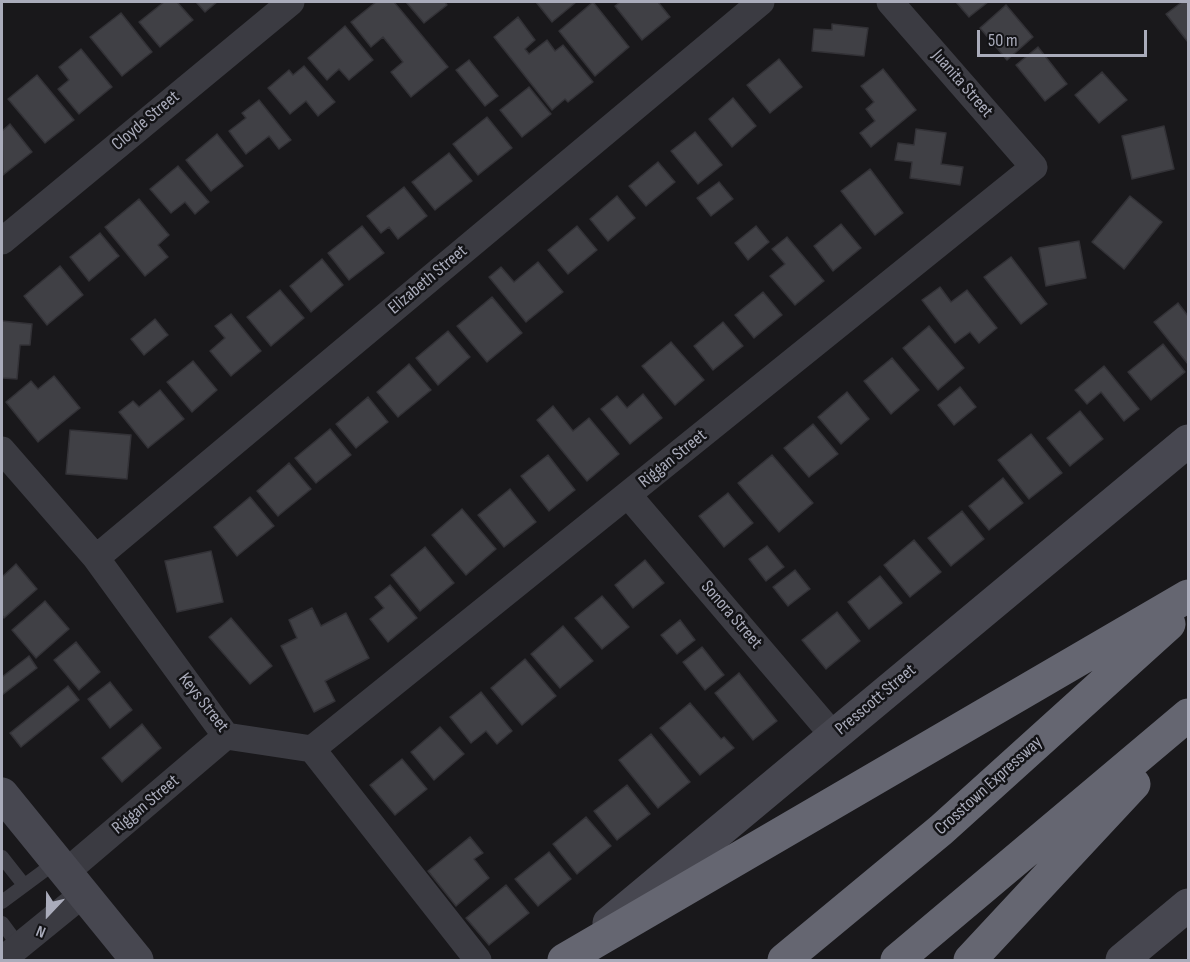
<!DOCTYPE html>
<html>
<head>
<meta charset="utf-8">
<style>
	body { margin:0 }
	#map { position:relative; width:1190px; height:962px; overflow:hidden; background:#19181b; font-family:"Sofia Sans Condensed",sans-serif }
	canvas { display:block }
	.frame { position:absolute; inset:0; border:3px solid #aaacbb; pointer-events:none }
	.north { position:absolute; left:18px; top:884px; width:60px; height:60px; -webkit-text-stroke:4px #131316; paint-order:stroke; rotate:202deg; font-size:16px; font-weight:700; line-height:24px; text-align:center; color:#aaacbb }
	.north::after { content:''; display:block; margin:auto; width:21px; height:27px; background:#aaacbb; clip-path:polygon(50% 0,100% 100%,50% 72%,0 100%) }
	.scale { position:absolute; left:977px; top:30px; width:170px; height:27px; box-sizing:border-box; border:3px solid #aaacbb; border-top:0; padding-left:8px; font-size:18px; line-height:21px; white-space:nowrap; color:#aaacbb; -webkit-text-stroke:4px #131316; paint-order:stroke }
</style>
</head>
<body>
<div id="map">
<canvas width="1190" height="962"></canvas>
<div class="frame"></div>
<div class="north">N</div>
<div class="scale">50 m</div>
</div>
<script>
const ctx = document.querySelector('canvas').getContext('2d');
ctx.lineJoin = 'round';
function paint(path, color) {
  ctx.fillStyle = color;
  ctx.fill(path, 'evenodd');
}
function shape(rows) {
  const path = new Path2D();
  for (const r of rows) {
    path.moveTo(r[0], r[1]);
    for (let i = 2; i < r.length; i += 2) path.lineTo(r[i], r[i + 1]);
  }
  return path;
}
function trace(path, color, width, dash) {
  ctx.strokeStyle = color;
  ctx.lineWidth = width;
  ctx.lineCap = dash ? 'butt' : 'round';
  ctx.setLineDash(dash || []);
  ctx.stroke(path);
}
function label(font, color, halo, rows, align = 'center') {
  ctx.font = font + ' "Sofia Sans Condensed",sans-serif';
  ctx.lineWidth = 5;
  ctx.setLineDash([]);
  ctx.textBaseline = 'middle';
  ctx.strokeStyle = halo;
  ctx.fillStyle = color;
  for (const [text, x, y, turn = 0] of rows) {
    ctx.save();
    ctx.translate(x, y);
    ctx.rotate((+turn || 0) * Math.PI / 180);
    ctx.textAlign = isNaN(turn) ? turn : align;
    if (halo) ctx.strokeText(text, 0, 0);
    ctx.fillText(text, 0, 0);
    ctx.restore();
  }
}
const building = shape([
	[164,2,177,2,193,20,160,47,139,22,164,2],
	[196,2,217,2,205,12,196,2],
	[376,2,394,2,448,67,411,97,391,72,403,62,383,37,371,47,351,22,376,2],
	[406,2,445,2,447,5,424,23,406,2],
	[536,2,574,2,575,3,552,22,536,2],
	[593,2,629,47,595,76,559,31,593,2],
	[620,2,658,2,670,17,642,40,615,6,620,2],
	[956,2,988,2,969,17,956,2],
	[1182,2,1188,2,1188,42,1166,14,1182,2],
	[1006,5,1033,37,1007,60,980,28,1006,5],
	[121,13,152,52,122,76,90,37,121,13],
	[518,17,535,40,525,49,529,54,547,40,555,51,563,45,593,82,568,102,565,99,552,110,494,37,518,17],
	[832,24,868,28,864,56,812,51,814,29,832,30,832,24],
	[345,26,373,60,349,80,339,69,327,80,308,58,345,26],
	[1038,47,1067,84,1045,101,1016,65,1038,47],
	[81,49,112,87,79,114,58,89,69,80,59,67,81,49],
	[779,59,802,87,770,113,747,85,779,59],
	[469,60,498,96,485,106,456,70,469,60],
	[304,66,335,102,318,116,306,101,290,114,268,88,289,70,293,75,304,66],
	[883,69,916,110,871,147,860,133,875,121,866,109,874,102,861,86,883,69],
	[1102,72,1127,100,1099,123,1075,95,1102,72],
	[37,75,74,120,45,143,8,99,37,75],
	[529,87,551,114,522,137,500,110,529,87],
	[733,98,756,126,732,147,709,119,733,98],
	[259,100,291,140,279,149,269,136,246,154,229,131,246,118,242,113,259,100],
	[487,117,512,148,478,175,453,144,487,117],
	[10,124,32,152,3,175,2,131,10,124],
	[1164,126,1174,169,1132,179,1122,136,1164,126],
	[916,129,946,133,941,164,963,167,960,185,910,178,912,162,895,160,898,143,914,145,916,129],
	[695,132,722,165,698,184,671,151,695,132],
	[217,134,243,166,211,191,186,160,217,134],
	[449,153,472,181,435,210,412,182,449,153],
	[658,162,675,182,646,206,629,186,658,162],
	[178,166,209,202,195,214,185,202,171,213,150,189,178,166],
	[870,169,903,213,875,235,841,191,870,169],
	[719,182,733,199,711,216,697,198,719,182],
	[404,187,427,216,398,239,389,227,381,233,367,216,404,187],
	[617,196,635,218,608,241,590,219,617,196],
	[1130,196,1162,222,1124,269,1092,242,1130,196],
	[139,199,169,235,158,245,168,257,145,276,105,227,139,199],
	[841,224,861,248,833,271,814,246,841,224],
	[362,226,384,253,349,280,328,253,362,226],
	[577,226,597,250,568,274,548,250,577,226],
	[756,226,769,242,748,260,735,243,756,226],
	[100,233,119,256,89,281,70,257,100,233],
	[787,237,824,281,795,305,770,276,785,264,772,249,787,237],
	[1079,241,1086,278,1046,286,1039,248,1079,241],
	[1011,257,1047,304,1021,324,984,277,1011,257],
	[322,259,343,285,311,312,290,286,322,259],
	[538,262,563,292,526,322,489,277,501,267,514,282,538,262],
	[60,266,83,295,47,325,24,296,60,266],
	[940,287,951,302,967,290,997,328,979,343,970,332,955,343,922,300,940,287],
	[280,290,304,318,271,346,247,317,280,290],
	[763,292,782,315,754,338,735,315,763,292],
	[492,297,522,333,487,362,457,326,492,297],
	[1178,303,1188,316,1188,364,1154,322,1178,303],
	[231,314,261,351,231,376,210,351,225,338,215,326,231,314],
	[155,319,168,335,144,355,131,339,155,319],
	[2,321,32,324,30,345,20,345,17,379,2,378,2,321],
	[723,322,743,346,713,370,694,346,723,322],
	[929,326,964,368,938,390,903,348,929,326],
	[448,331,470,357,438,385,416,358,448,331],
	[671,342,704,380,675,405,642,366,671,342],
	[1163,344,1185,372,1151,400,1128,372,1163,344],
	[892,358,919,390,891,414,864,381,892,358],
	[193,361,217,390,192,412,167,382,193,361],
	[409,364,431,390,398,417,377,392,409,364],
	[1104,366,1139,409,1124,421,1101,392,1087,404,1075,390,1104,366],
	[54,376,80,408,38,442,6,402,31,381,38,389,54,376],
	[960,387,976,407,954,425,938,405,960,387],
	[160,390,184,419,148,448,119,412,133,401,139,407,160,390],
	[847,392,869,419,841,444,818,417,847,392],
	[643,394,662,418,630,444,601,409,617,396,627,408,643,394],
	[368,397,388,422,356,448,336,424,368,397],
	[553,406,573,431,589,418,619,454,587,481,537,420,553,406],
	[1080,411,1103,439,1070,466,1047,438,1080,411],
	[813,424,838,454,809,477,784,448,813,424],
	[330,429,351,455,316,483,295,458,330,429],
	[70,430,131,435,127,479,66,474,70,430],
	[1031,434,1062,473,1029,499,998,460,1031,434],
	[548,455,575,490,549,511,521,476,548,455],
	[772,455,813,503,779,532,738,483,772,455],
	[289,463,311,489,278,516,257,491,289,463],
	[1003,478,1023,503,989,530,969,506,1003,478],
	[510,489,536,522,504,547,478,515,510,489],
	[728,493,753,523,724,547,699,516,728,493],
	[250,497,274,526,237,556,214,527,250,497],
	[462,509,496,549,466,575,432,535,462,509],
	[962,511,984,539,951,566,928,538,962,511],
	[914,540,941,572,910,597,884,565,914,540],
	[767,546,784,567,766,581,749,559,767,546],
	[425,547,454,583,420,611,391,575,425,547],
	[211,551,223,602,177,612,165,561,211,551],
	[645,560,664,583,633,608,615,585,645,560],
	[16,564,37,589,4,618,2,615,2,577,16,564],
	[795,570,810,589,788,606,773,587,795,570],
	[880,576,902,603,869,629,848,602,880,576],
	[390,585,417,618,388,642,370,619,384,608,375,597,390,585],
	[602,596,629,627,602,649,575,618,602,596],
	[45,601,69,629,36,658,12,630,45,601],
	[312,608,321,626,346,613,369,658,325,681,335,701,314,712,281,646,297,638,289,620,312,608],
	[837,612,860,641,826,669,802,640,837,612],
	[231,618,272,666,250,684,209,637,231,618],
	[680,620,695,640,677,654,661,635,680,620],
	[563,626,593,661,560,688,531,654,563,626],
	[76,642,100,672,79,690,54,660,76,642],
	[702,647,724,675,705,690,683,662,702,647],
	[29,656,37,668,2,695,2,677,29,656],
	[525,659,556,696,522,725,491,688,525,659],
	[739,673,777,721,753,740,715,693,739,673],
	[110,682,132,710,110,728,88,699,110,682],
	[68,686,79,700,21,747,10,733,68,686],
	[481,692,512,731,497,744,486,731,471,743,450,717,481,692],
	[690,703,721,739,724,737,734,748,700,775,660,728,690,703],
	[142,724,161,748,122,782,102,758,142,724],
	[440,727,464,754,434,780,411,752,440,727],
	[651,734,690,782,658,808,619,760,651,734],
	[402,759,427,789,395,815,370,785,402,759],
	[627,785,650,814,617,840,594,811,627,785],
	[586,817,611,846,577,874,553,844,586,817],
	[470,837,483,853,474,859,489,878,456,906,428,871,470,837],
	[549,852,571,879,538,906,515,879,549,852],
	[506,885,529,913,489,945,466,918,506,885]
]);
paint(building, '#404045');
trace(building, '#333237', 1.5);
trace(shape([
	[2,857,24,885],
	[2,902,56,862],
	[2,923,19,946]
]), '#3b3b42', 14);
trace(shape([
	[2,241,291,2],
	[2,450,96,558,226,736,312,749,478,960],
	[628,495,833,735],
	[96,558,761,2],
	[312,749,1034,167,890,2],
	[65,873,226,736],
	[2,960,83,894]
]), '#3b3b42', 27);
trace(shape([
	[2,794,137,960],
	[609,923,1188,441],
	[1122,960,1188,905]
]), '#474750', 33);
trace(shape([
	[564,960,1188,596],
	[784,960,941,830,1169,624],
	[897,960,1188,715],
	[970,960,1134,784]
]), '#656671', 33);
label('18px', '#aaacbb', '#131316', [
	["Juanita Street",962,84,49],
	["Cloyde Street",146,121,-40],
	["Elizabeth Street",428,280,-40],
	["Riggan Street",673,459,-39],
	["Sonora Street",731,615,49],
	["Presscott Street",876,700,-40],
	["Keys Street",203,703,52],
	["Crosstown Expressway",989,786,-42],
	["Riggan Street",146,805,-40]
]);
</script>
</body>
</html>
